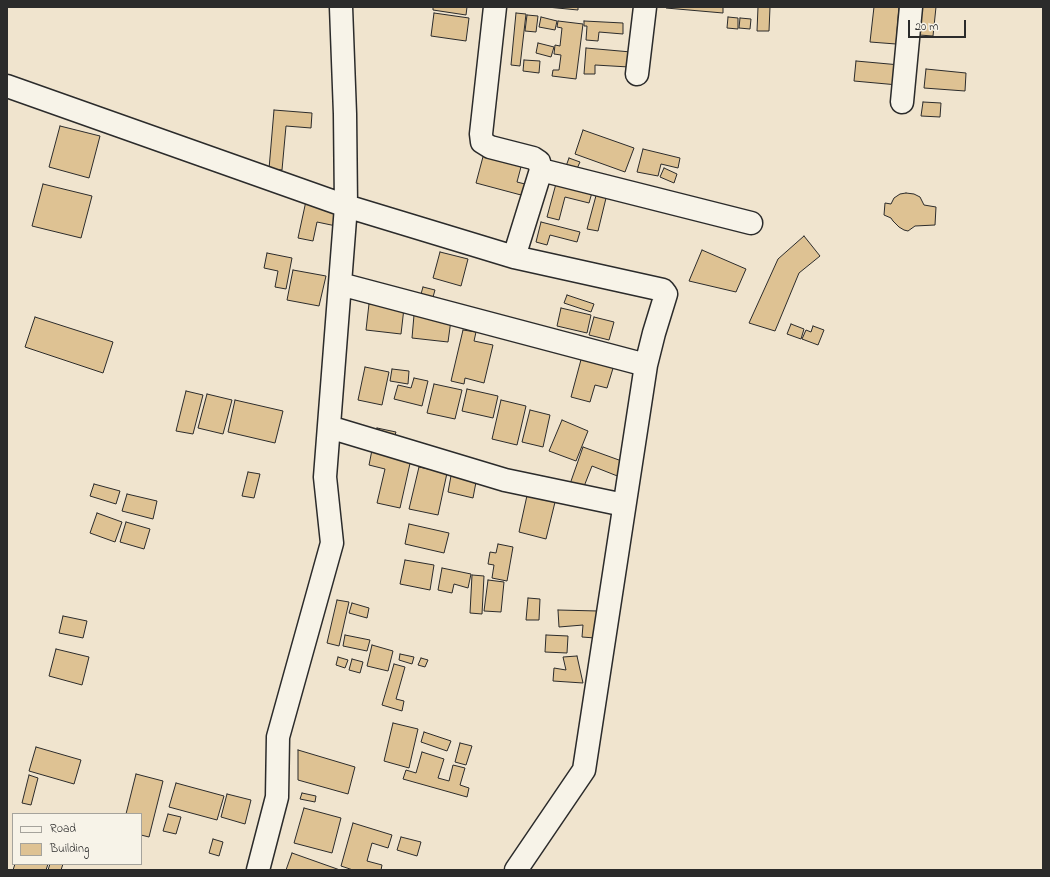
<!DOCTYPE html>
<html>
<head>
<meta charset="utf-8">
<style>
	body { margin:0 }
	#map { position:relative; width:1050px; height:877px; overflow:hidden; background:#f0e4ce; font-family:"Indie Flower",sans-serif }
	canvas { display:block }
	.frame { position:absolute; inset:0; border:8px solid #2b2b2b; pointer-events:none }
	.legend { position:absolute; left:12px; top:813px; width:130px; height:52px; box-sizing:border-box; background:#f7f3e8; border:1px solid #a5a39c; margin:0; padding:5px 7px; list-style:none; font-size:12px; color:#2b2b2b }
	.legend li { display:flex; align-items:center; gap:8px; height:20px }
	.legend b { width:20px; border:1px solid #a5a39c }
	.scale { position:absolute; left:908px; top:20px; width:58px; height:18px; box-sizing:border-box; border:2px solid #2b2b2b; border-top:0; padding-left:5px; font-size:12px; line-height:14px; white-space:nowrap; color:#2b2b2b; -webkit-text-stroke:3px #f7f3e8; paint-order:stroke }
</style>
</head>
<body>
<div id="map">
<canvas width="1050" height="877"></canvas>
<div class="frame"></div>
<ul class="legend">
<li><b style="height:5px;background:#f7f3e8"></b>Road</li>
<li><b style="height:11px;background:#dec293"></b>Building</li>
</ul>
<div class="scale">20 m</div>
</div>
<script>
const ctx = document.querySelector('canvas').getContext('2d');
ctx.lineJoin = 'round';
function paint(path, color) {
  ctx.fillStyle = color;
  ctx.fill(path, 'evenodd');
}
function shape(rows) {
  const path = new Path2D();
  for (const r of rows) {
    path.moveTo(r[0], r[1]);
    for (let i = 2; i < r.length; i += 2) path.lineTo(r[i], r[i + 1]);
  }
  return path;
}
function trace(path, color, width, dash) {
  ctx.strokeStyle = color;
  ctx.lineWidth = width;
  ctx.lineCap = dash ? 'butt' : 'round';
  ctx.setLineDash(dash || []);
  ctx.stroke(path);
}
const building = shape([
	[433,7,467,7,466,15,433,10,433,7],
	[547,7,578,7,578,10,547,7],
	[667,7,723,7,723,13,666,8,667,7],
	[758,7,770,7,769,31,757,31,758,7],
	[874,7,899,7,896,44,870,42,874,7],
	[921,7,936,7,933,36,919,35,921,7],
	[434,13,469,18,466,41,431,36,434,13],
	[516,13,526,14,520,66,511,65,516,13],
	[527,15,538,16,536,32,525,31,527,15],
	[541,17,557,21,555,30,539,27,541,17],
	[728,17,738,18,738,29,727,28,728,17],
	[740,18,751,19,750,29,739,28,740,18],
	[558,21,583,24,576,79,552,76,553,70,559,70,561,55,554,54,555,45,560,46,562,28,557,27,558,21],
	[584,21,623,23,623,34,599,32,598,41,586,40,587,26,584,26,584,21],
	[538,43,554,47,551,57,536,53,538,43],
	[586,48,631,52,629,67,595,65,595,74,584,74,586,48],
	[524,60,540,61,539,73,523,71,524,60],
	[856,61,900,65,898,85,854,81,856,61],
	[926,69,966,73,965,91,924,88,926,69],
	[923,102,941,103,940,117,921,116,923,102],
	[274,110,312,113,311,128,286,126,282,170,269,169,274,110],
	[60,126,100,136,89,178,49,167,60,126],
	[583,130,634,148,625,172,575,154,583,130],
	[643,149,680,158,678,168,661,164,658,176,637,172,643,149],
	[484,153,522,163,517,182,525,184,521,195,476,183,484,153],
	[569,158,580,162,575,173,565,169,569,158],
	[664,168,677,174,674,183,660,177,664,168],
	[557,180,593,189,589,203,565,197,559,220,547,217,557,180],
	[43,184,92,196,81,238,32,226,43,184],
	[597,192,607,194,598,231,587,229,597,192],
	[906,193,914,194,920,197,924,205,936,207,935,225,915,226,908,231,904,230,899,227,893,221,891,218,884,215,885,203,891,204,894,198,900,194,906,193],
	[306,201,340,208,336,226,317,222,313,241,298,238,306,201],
	[541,222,580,232,577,242,550,235,547,245,536,242,541,222],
	[804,236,820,256,799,273,775,331,749,323,778,259,804,236],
	[702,250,746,269,736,292,689,281,702,250],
	[440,252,468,259,461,286,433,278,440,252],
	[267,253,292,258,286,289,275,287,278,271,264,268,267,253],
	[293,270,326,276,319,306,287,300,293,270],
	[423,287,435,290,431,304,419,301,423,287],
	[567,295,594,304,591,312,564,303,567,295],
	[369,304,404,308,401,334,366,330,369,304],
	[561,308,591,315,587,333,557,326,561,308],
	[414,315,451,320,448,342,412,338,414,315],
	[35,317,113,342,103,373,25,347,35,317],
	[594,317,614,322,609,340,589,335,594,317],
	[791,324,804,329,801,339,787,334,791,324],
	[813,326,824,330,818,345,802,339,806,330,811,332,813,326],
	[463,330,476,332,474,341,493,345,484,383,465,378,464,384,451,381,463,330],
	[582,356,614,365,607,388,595,385,590,402,571,397,582,356],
	[365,367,389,372,382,405,358,400,365,367],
	[392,369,409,371,408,384,390,381,392,369],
	[414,378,428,381,422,406,394,399,398,385,411,388,414,378],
	[434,384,462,390,455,419,427,413,434,384],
	[467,389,498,396,493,418,462,411,467,389],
	[186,391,203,395,193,434,176,431,186,391],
	[207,394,232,400,223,434,198,428,207,394],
	[235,400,283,411,275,443,228,432,235,400],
	[501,400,526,406,517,445,492,439,501,400],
	[530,410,550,415,543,447,522,442,530,410],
	[562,420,588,431,576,461,549,451,562,420],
	[377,428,396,432,394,438,376,434,377,428],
	[583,447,630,464,625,479,592,466,583,489,570,484,583,447],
	[372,450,411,459,400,508,377,503,385,469,369,465,372,450],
	[419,467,447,473,438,515,409,509,419,467],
	[248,472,260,474,254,498,242,496,248,472],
	[451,476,476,482,473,498,448,492,451,476],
	[94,484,120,491,116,504,90,496,94,484],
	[528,491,556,498,546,539,519,532,528,491],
	[127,494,157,501,153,519,122,511,127,494],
	[97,513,122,522,115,542,90,533,97,513],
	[126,522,150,529,144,549,120,542,126,522],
	[409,524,449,533,444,553,405,544,409,524],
	[498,544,513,547,507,581,492,578,494,565,488,564,490,552,496,553,498,544],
	[405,560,434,565,430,590,400,584,405,560],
	[442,568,471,574,468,588,454,584,452,593,438,590,442,568],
	[472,575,484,576,482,614,470,613,472,575],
	[488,580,504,582,501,612,484,611,488,580],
	[528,598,540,599,539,620,526,620,528,598],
	[337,600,349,602,339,646,327,643,337,600],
	[352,603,369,608,367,618,349,613,352,603],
	[558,610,598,611,595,638,582,637,583,625,559,627,558,610],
	[63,616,87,621,83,638,59,633,63,616],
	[345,635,370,640,367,651,343,646,345,635],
	[546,635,568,636,567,653,545,652,546,635],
	[372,645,393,651,388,671,367,666,372,645],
	[56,649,89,657,82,685,49,676,56,649],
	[400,654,414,657,412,664,399,660,400,654],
	[577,656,583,683,553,681,554,668,566,670,563,657,577,656],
	[338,657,348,660,345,668,336,665,338,657],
	[421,658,428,660,425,667,418,665,421,658],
	[352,659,363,662,360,673,349,670,352,659],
	[394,664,405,667,396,699,404,701,402,711,382,705,394,664],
	[393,723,418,729,409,768,384,761,393,723],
	[424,732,451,741,447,751,421,742,424,732],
	[460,743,472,746,466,765,455,762,460,743],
	[36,747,81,760,74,784,29,771,36,747],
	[298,750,355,767,348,794,298,780,298,750],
	[422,752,444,759,438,778,449,781,453,765,465,768,460,785,469,788,467,797,403,779,406,770,416,773,422,752],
	[136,774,163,781,149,837,141,835,141,814,126,814,136,774],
	[29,775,38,778,31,805,22,803,29,775],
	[176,783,224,796,217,820,169,807,176,783],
	[302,793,316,796,315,802,300,799,302,793],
	[227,794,251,800,245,824,221,817,227,794],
	[304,808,341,818,332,853,294,843,304,808],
	[168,814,181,817,176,834,163,831,168,814],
	[353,823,392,835,388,848,372,843,367,861,382,865,381,870,353,870,341,866,353,823],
	[401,837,421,842,417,856,397,850,401,837],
	[213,839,223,842,219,856,209,853,213,839],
	[292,853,340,870,286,870,292,853],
	[15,864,48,864,46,870,13,870,15,864],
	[50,864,63,864,61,870,48,870,50,864]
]);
paint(building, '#dec293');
trace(building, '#2b2b2b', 1);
const minor = shape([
	[495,7,481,134,482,142,490,147,533,158,539,162,541,170,751,223],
	[637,74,645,7],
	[7,86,346,206,345,114,341,7],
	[902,102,911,7],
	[514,257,541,170],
	[340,284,646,365],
	[329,427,505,480,624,505],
	[258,870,277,797,278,737,332,543,325,477,346,206,514,257,663,290,666,294,654,333,646,365,584,770,516,870]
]);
trace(minor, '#2b2b2b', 25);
trace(minor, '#f7f3e8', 22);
</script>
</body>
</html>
